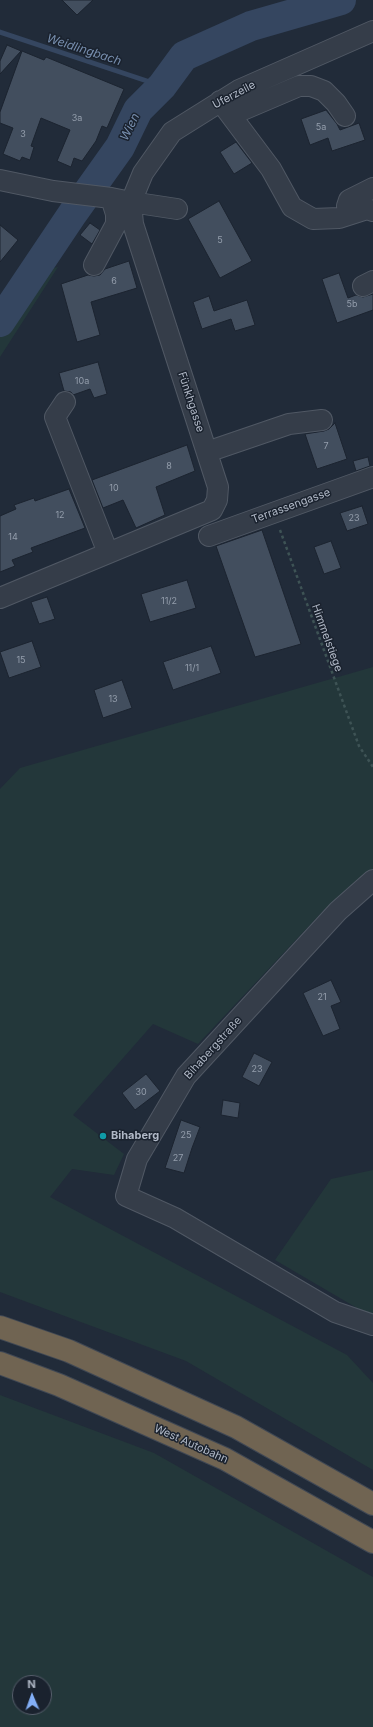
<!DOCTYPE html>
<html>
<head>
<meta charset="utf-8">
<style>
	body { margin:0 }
	#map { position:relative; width:373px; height:1727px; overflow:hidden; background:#212b39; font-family:Inter,sans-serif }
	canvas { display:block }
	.north { position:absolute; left:12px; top:1675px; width:40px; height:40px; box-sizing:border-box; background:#1a222e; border:1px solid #565e6b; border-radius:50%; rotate:358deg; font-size:11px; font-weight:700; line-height:16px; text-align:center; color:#b0b8c6 }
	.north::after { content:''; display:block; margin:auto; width:14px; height:18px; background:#83aff7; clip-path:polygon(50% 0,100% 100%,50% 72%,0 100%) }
</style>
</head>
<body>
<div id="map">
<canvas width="373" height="1727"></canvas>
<div class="north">N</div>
</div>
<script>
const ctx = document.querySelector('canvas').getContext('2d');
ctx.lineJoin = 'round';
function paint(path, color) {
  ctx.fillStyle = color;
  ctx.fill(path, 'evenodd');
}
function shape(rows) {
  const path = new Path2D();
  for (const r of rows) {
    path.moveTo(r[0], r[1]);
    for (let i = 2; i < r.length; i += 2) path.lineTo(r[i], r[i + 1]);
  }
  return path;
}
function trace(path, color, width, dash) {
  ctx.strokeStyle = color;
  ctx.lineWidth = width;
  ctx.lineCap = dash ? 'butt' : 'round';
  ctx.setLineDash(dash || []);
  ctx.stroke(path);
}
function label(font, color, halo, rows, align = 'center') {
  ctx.font = font + ' Inter,sans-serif';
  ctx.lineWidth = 3;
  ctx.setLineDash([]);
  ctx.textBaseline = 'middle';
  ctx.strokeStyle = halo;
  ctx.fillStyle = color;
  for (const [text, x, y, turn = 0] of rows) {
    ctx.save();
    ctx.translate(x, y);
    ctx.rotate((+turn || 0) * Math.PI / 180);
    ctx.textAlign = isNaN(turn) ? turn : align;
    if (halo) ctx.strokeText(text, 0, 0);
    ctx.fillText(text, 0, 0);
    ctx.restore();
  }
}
paint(shape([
	[58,267,0,357,0,331,44,270],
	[373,667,373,871,325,909,198,1044,153,1024,73,1115,124,1154,114,1175,72,1169,50,1197,347,1355,373,1383,373,1470,186,1361,0,1292,0,789,20,768],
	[373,1170,373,1315,369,1315,275,1260,331,1179],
	[0,1395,154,1453,373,1577,373,1727,0,1727],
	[20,1683,44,1683,44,1707,20,1707]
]), '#23373a');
trace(shape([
	[0,32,162,86]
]), '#354660', 5);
trace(shape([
	[0,322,73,213,120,147,138,110,162,86,184,56,251,26,341,0]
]), '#354660', 30);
const building = shape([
	[62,0,93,0,77,15,62,0],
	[7,45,21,51,0,74,0,61,7,45],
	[22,51,44,60,46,57,124,89,107,128,102,126,96,141,82,161,74,158,71,167,57,161,70,130,41,118,31,146,34,147,30,160,22,157,20,161,3,154,13,128,0,123,0,112,22,51],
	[326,110,337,124,340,130,359,123,365,140,332,151,328,138,310,145,301,119,326,110],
	[236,142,252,163,234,174,220,152,236,142],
	[219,201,252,261,220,278,188,219,219,201],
	[90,223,100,230,92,244,80,235,90,223],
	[0,225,18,240,0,262,0,225],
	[129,261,137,288,91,302,100,335,77,342,61,284,88,275,94,276,100,275,105,269,129,261],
	[339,273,348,298,356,295,363,297,373,294,373,310,337,323,322,279,339,273],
	[209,296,214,311,247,300,255,325,235,331,231,319,202,329,193,302,209,296],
	[98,362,107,394,94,398,90,389,73,395,71,392,64,391,59,373,98,362],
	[335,423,347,459,317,469,305,434,324,431,329,429,335,423],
	[187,445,195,471,156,487,165,515,136,528,123,500,103,508,92,480,187,445],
	[368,457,370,466,356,471,353,461,368,457],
	[69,489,85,528,31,548,33,552,12,560,15,566,0,572,0,516,16,509,14,505,34,498,35,501,69,489],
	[362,506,368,524,347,531,340,513,362,506],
	[262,530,301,644,255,657,216,546,262,530],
	[331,541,341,568,324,574,314,547,331,541],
	[187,580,196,608,150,622,141,594,187,580],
	[47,597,55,619,39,624,31,602,47,597],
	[32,641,41,667,9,678,0,652,32,641],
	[211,646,221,673,173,690,163,662,211,646],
	[122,680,132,708,103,718,94,690,122,680],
	[331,980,341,1002,331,1006,340,1029,323,1036,303,993,331,980],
	[254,1053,272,1062,259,1086,242,1077,254,1053],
	[146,1074,160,1091,135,1110,122,1093,146,1074],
	[223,1100,240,1103,238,1118,221,1115,223,1100],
	[181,1120,200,1127,192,1148,184,1173,165,1168,181,1120]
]);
paint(building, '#424e5e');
trace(building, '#1c2430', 1);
const minor = shape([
	[220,101,271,169,292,207,313,219,339,218,367,209,373,211],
	[231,115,299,86,311,86,324,91,336,103,345,116],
	[0,180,53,191,111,198,131,202,133,224,218,487,217,500,212,510,0,598],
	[177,209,131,202,143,173,172,132,239,90,373,31],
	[349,214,347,206,349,200,373,188],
	[94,265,116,224,116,214,111,198],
	[363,286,373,281],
	[65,402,55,417,108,553],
	[207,452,289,424,322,420],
	[209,536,373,477],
	[373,880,338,911,186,1076,137,1159,126,1196,175,1218,335,1312,373,1325]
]);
const highway = shape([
	[0,1327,69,1351,236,1427,373,1504],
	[0,1363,59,1385,225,1459,373,1542]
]);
trace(minor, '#505864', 22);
trace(highway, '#404854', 24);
trace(shape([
	[280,530,359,746,373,767]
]), '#3e5355', 2.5, [3, 3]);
trace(minor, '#353d49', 20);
trace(highway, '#706452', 22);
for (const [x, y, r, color] of [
	[103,1136,4,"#0f9aa8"]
]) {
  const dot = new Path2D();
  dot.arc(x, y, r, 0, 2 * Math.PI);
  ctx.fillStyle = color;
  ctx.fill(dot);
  trace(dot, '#1a222e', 1.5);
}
label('9px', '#949eac', null, [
	["3a",77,118],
	["5a",321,127],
	["3",23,134],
	["5",220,240],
	["6",114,281],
	["5b",352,304],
	["10a",82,381],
	["7",326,446],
	["8",169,466],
	["10",114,488],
	["12",60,515],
	["23",354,518],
	["14",13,537],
	["11/2",169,601],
	["15",21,660],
	["11/1",192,668],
	["13",113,699],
	["21",322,997],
	["23",257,1069],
	["30",141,1092],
	["25",186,1135],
	["27",178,1158]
]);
label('11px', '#b0b8c6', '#1a222e', [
	["Uferzeile",234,95,-28],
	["Fünkhgasse",191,402,72],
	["Terrassengasse",291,506,-20],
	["Himmelstiege",327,638,70],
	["Bihabergstraße",213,1048,-48],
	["West Autobahn",191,1444,24]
]);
label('bold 11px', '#b0b8c6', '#1a222e', [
	["Bihaberg",111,1136]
], 'left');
label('italic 12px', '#778eae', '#1a222e', [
	["Weidlingbach",84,50,18],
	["Wien",130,127,-64]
]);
</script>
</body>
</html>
